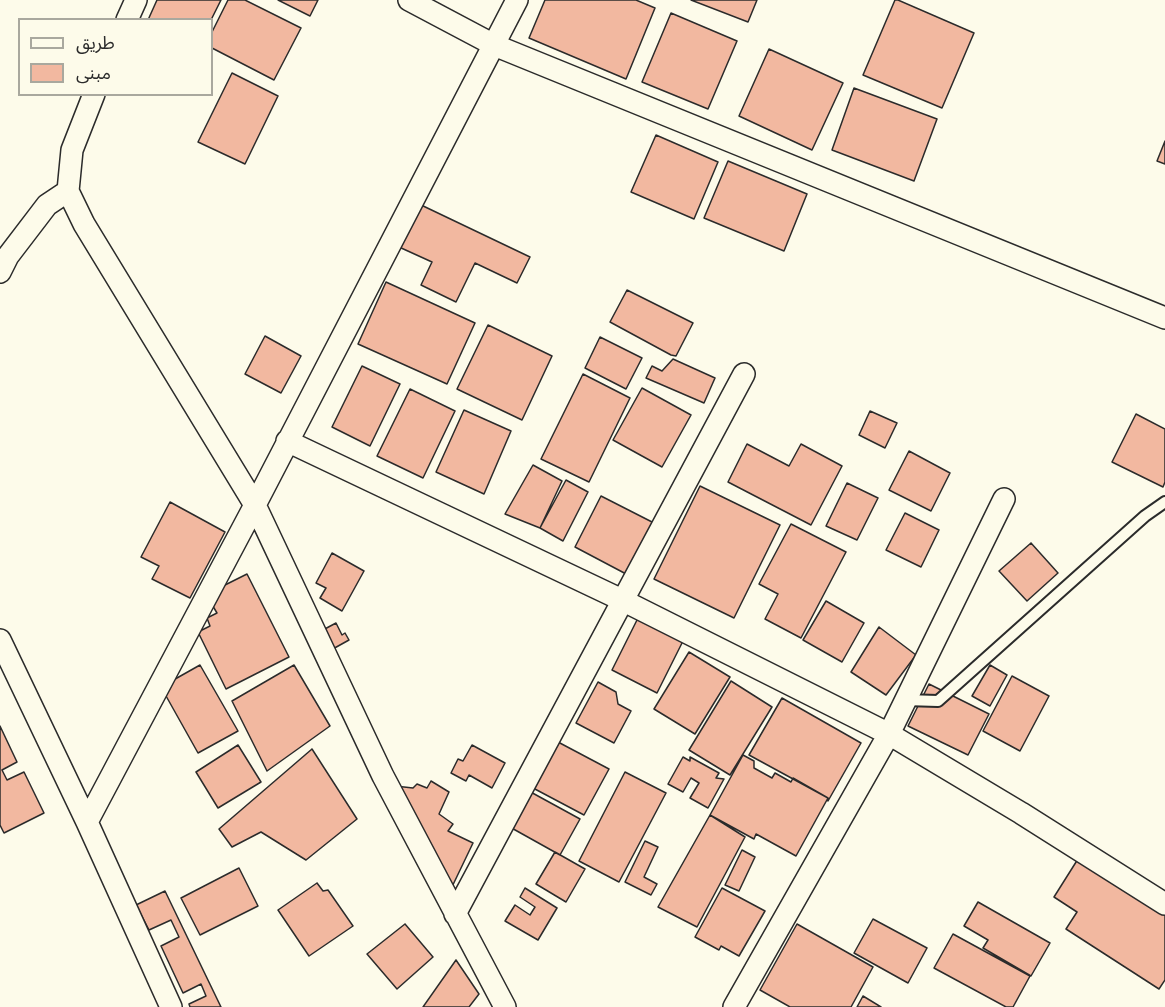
<!DOCTYPE html>
<html>
<head>
<meta charset="utf-8">
<style>
	body { margin:0 }
	#map { position:relative; width:1165px; height:1007px; overflow:hidden; background:#fdfbea; font-family:"Work Sans","Noto Sans Arabic",sans-serif }
	canvas { display:block }
	.legend { position:absolute; left:18px; top:18px; width:195px; height:78px; box-sizing:border-box; background:#fdfbea; border:2px solid #a9a89e; margin:0; padding:8px 10px; list-style:none; font-size:18px; color:#2b2b2b }
	.legend li { display:flex; align-items:center; gap:12px; height:30px }
	.legend b { width:30px; border:2px solid #a9a89e }
</style>
</head>
<body>
<div id="map">
<canvas width="1165" height="1007"></canvas>
<ul class="legend">
<li><b style="height:8px;background:#fdfbea"></b>طريق</li>
<li><b style="height:16px;background:#f2b8a0"></b>مبنى</li>
</ul>
</div>
<script>
const ctx = document.querySelector('canvas').getContext('2d');
ctx.lineJoin = 'round';
function paint(path, color) {
  ctx.fillStyle = color;
  ctx.fill(path, 'evenodd');
}
function shape(rows) {
  const path = new Path2D();
  for (const r of rows) {
    path.moveTo(r[0], r[1]);
    for (let i = 2; i < r.length; i += 2) path.lineTo(r[i], r[i + 1]);
  }
  return path;
}
function trace(path, color, width, dash) {
  ctx.strokeStyle = color;
  ctx.lineWidth = width;
  ctx.lineCap = dash ? 'butt' : 'round';
  ctx.setLineDash(dash || []);
  ctx.stroke(path);
}
const building = shape([
	[157,0,221,0,211,20,148,20,157,0],
	[228,0,245,0,301,28,274,80,212,48,212,32,228,0],
	[278,0,318,0,310,16,278,0],
	[545,0,636,0,655,8,626,79,529,38,545,0],
	[691,0,757,0,748,22,691,0],
	[895,0,898,0,974,33,942,108,863,75,895,0],
	[671,13,737,41,708,109,642,82,671,13],
	[769,49,843,83,812,150,739,116,769,49],
	[232,73,278,96,245,164,198,142,232,73],
	[854,88,937,119,914,181,832,150,854,88],
	[656,135,718,162,694,219,631,192,656,135],
	[1165,141,1165,164,1157,161,1165,141],
	[728,161,807,194,784,251,704,218,728,161],
	[419,204,530,257,517,283,475,263,456,302,421,285,432,262,399,247,419,204],
	[386,282,475,323,447,384,358,344,386,282],
	[627,290,693,323,676,356,671,355,610,322,627,290],
	[488,325,552,356,522,420,457,389,488,325],
	[265,336,301,356,281,393,245,374,265,336],
	[600,337,642,358,626,389,585,368,600,337],
	[673,359,715,378,704,403,646,378,652,366,662,371,673,359],
	[362,366,400,384,370,446,332,427,362,366],
	[583,374,630,398,589,482,541,459,583,374],
	[642,388,691,415,662,467,613,440,642,388],
	[410,389,455,411,423,478,377,456,410,389],
	[464,410,511,431,484,494,436,472,464,410],
	[870,411,897,423,885,448,859,435,870,411],
	[1136,414,1165,429,1165,482,1163,487,1112,462,1136,414],
	[747,444,789,466,801,444,842,466,811,525,728,482,747,444],
	[909,451,950,473,931,511,889,490,909,451],
	[533,465,562,481,540,528,505,514,533,465],
	[566,480,588,492,563,541,540,528,566,480],
	[847,483,878,498,857,540,826,526,847,483],
	[700,486,780,525,734,618,654,579,700,486],
	[601,496,654,523,628,575,575,547,601,496],
	[170,502,225,532,190,598,152,579,159,566,141,557,170,502],
	[905,513,939,530,921,567,886,550,905,513],
	[791,524,846,552,801,638,765,619,778,594,759,584,791,524],
	[1031,543,1058,573,1027,601,999,571,1031,543],
	[332,553,364,571,342,611,320,598,326,588,316,583,332,553],
	[247,574,289,657,226,689,198,632,210,626,207,618,217,613,211,603,217,600,213,591,247,574],
	[826,601,864,623,842,662,803,640,826,601],
	[639,616,684,639,657,693,612,670,639,616],
	[336,623,342,635,345,633,349,640,331,650,321,631,336,623],
	[879,627,916,655,886,695,851,672,879,627],
	[689,652,730,677,695,734,654,709,689,652],
	[200,665,238,731,198,753,161,687,200,665],
	[294,665,330,726,267,771,232,701,294,665],
	[990,665,1007,675,990,706,972,696,990,665],
	[1012,676,1049,696,1020,751,983,731,1012,676],
	[731,681,772,707,730,775,689,750,731,681],
	[598,682,616,692,618,704,631,711,614,743,576,723,598,682],
	[929,684,989,714,968,755,908,726,929,684],
	[782,698,861,743,828,801,828,798,749,755,782,698],
	[0,726,17,762,2,770,7,780,24,772,44,813,4,833,0,825,0,726],
	[558,742,609,769,584,815,533,788,558,742],
	[238,745,261,782,218,808,196,772,238,745],
	[472,745,505,763,492,788,469,775,466,781,451,773,458,759,463,761,472,745],
	[312,749,357,819,306,860,261,832,232,847,219,829,312,749],
	[743,755,754,761,754,768,772,778,775,773,791,782,793,778,828,798,796,856,756,834,754,839,710,815,743,755],
	[683,757,690,761,690,757,719,773,716,778,724,779,708,808,690,798,699,783,691,778,683,792,668,784,683,757],
	[625,772,666,793,619,882,579,861,625,772],
	[431,781,449,792,439,814,453,824,448,831,473,843,450,891,395,786,413,788,417,784,427,788,431,781],
	[527,790,580,819,560,855,508,826,527,790],
	[710,815,745,837,697,927,658,907,710,815],
	[645,841,658,847,644,877,657,884,651,895,625,882,645,841],
	[742,850,755,857,739,891,725,885,742,850],
	[1083,851,1165,904,1165,980,1159,989,1066,929,1077,912,1054,897,1083,851],
	[555,852,585,869,566,902,536,884,555,852],
	[239,868,258,906,200,935,181,898,239,868],
	[317,883,323,891,328,890,353,926,309,956,278,910,317,883],
	[525,888,557,908,538,940,505,921,515,905,530,915,535,907,520,897,525,888],
	[722,888,765,911,739,956,721,946,719,950,695,937,722,888],
	[165,891,221,1007,190,1007,189,1004,206,996,201,984,183,993,161,946,179,937,171,920,149,930,136,905,165,891],
	[978,902,1050,943,1031,976,983,948,988,940,964,926,978,902],
	[873,919,927,948,908,983,854,953,873,919],
	[405,924,433,957,397,989,367,954,405,924],
	[797,924,873,967,851,1007,790,1007,760,990,797,924],
	[953,934,1030,976,1013,1007,1006,1007,934,968,953,934],
	[456,960,479,994,469,1007,423,1007,456,960],
	[863,996,881,1007,857,1007,863,996]
]);
paint(building, '#f2b8a0');
trace(building, '#2b2b2b', 1.5);
const service = shape([
	[905,700,938,701,1145,516,1165,502]
]);
const minor = shape([
	[409,0,494,45,1165,318],
	[127,20,136,0],
	[94,94,72,150,68,191,84,224,255,505,383,776,505,1007],
	[0,272,8,256,47,205,68,191],
	[287,441,622,600,889,734,1021,813,1165,904],
	[0,640,87,822,171,1007],
	[87,822,255,505,517,0],
	[455,914,744,374],
	[734,1007,889,734,1004,499]
]);
trace(service, '#2b2b2b', 14);
trace(minor, '#2b2b2b', 24);
trace(service, '#fdfbea', 10);
trace(minor, '#fdfbea', 21);
</script>
</body>
</html>
